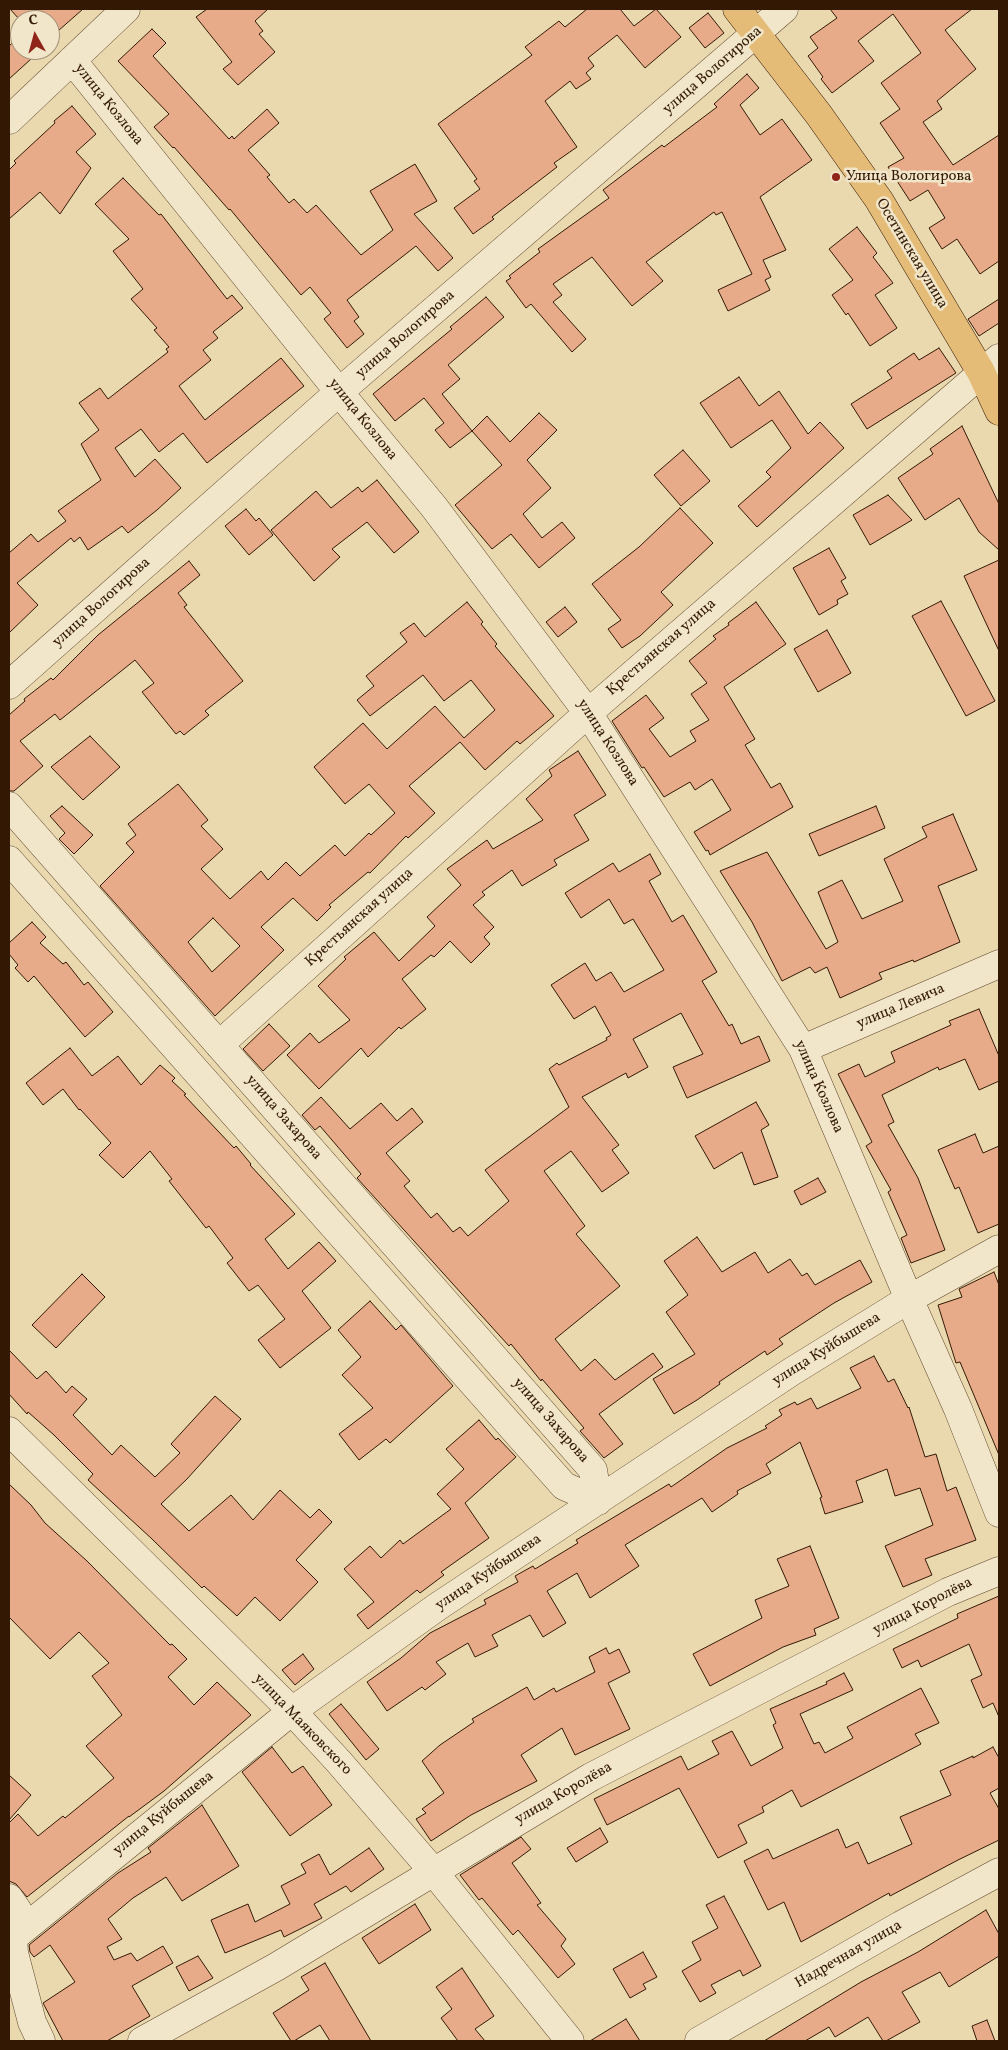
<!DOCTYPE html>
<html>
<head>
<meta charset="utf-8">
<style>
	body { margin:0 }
	#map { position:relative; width:1008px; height:2050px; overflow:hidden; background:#ead8ae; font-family:Vollkorn,serif }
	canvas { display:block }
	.frame { position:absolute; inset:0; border:10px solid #331904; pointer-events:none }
	.north { position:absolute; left:10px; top:10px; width:50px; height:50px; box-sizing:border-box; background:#f1e6ca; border:1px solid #a5947b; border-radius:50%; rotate:353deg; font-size:14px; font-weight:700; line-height:20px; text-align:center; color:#331904 }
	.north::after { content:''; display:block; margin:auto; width:18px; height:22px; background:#8f2418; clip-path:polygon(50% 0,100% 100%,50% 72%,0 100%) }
</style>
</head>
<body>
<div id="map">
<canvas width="1008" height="2050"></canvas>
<div class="frame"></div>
<div class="north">С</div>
</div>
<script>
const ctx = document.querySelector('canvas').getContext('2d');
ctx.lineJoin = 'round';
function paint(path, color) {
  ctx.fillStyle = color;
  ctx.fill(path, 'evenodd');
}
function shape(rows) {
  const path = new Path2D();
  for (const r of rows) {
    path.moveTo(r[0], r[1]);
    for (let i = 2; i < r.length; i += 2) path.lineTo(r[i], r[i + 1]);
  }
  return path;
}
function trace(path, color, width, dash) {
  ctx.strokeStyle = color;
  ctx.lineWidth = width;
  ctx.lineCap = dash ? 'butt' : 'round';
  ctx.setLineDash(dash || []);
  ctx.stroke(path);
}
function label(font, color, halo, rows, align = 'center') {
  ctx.font = font + ' Vollkorn,serif';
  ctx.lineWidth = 5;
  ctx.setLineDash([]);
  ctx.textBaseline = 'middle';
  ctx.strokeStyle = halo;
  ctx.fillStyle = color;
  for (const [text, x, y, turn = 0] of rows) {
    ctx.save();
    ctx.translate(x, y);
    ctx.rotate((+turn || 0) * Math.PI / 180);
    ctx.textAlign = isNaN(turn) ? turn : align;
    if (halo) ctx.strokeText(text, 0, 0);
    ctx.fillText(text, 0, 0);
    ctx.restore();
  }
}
const building = shape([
	[10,9,83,9,50,38,50,20,20,20,10,9],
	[207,9,268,9,255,21,263,31,259,34,275,52,238,85,223,69,232,62,196,17,207,9],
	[587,9,620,9,634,26,656,9,681,37,645,68,617,35,588,58,594,66,586,73,591,79,576,89,570,81,545,101,577,147,554,163,557,167,492,217,494,219,473,234,454,208,480,189,474,181,477,179,438,124,532,55,525,47,559,21,565,27,587,9],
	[830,9,972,9,945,30,976,69,937,101,942,109,923,122,953,165,999,135,999,261,980,274,957,239,942,249,929,228,945,218,928,190,910,201,888,167,904,158,880,123,900,109,881,83,921,53,893,14,858,41,874,61,832,93,821,79,823,77,808,56,818,48,810,37,837,18,830,9],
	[708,13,724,33,705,48,689,28,708,13],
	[152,29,166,43,153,56,229,139,232,136,234,139,267,109,279,123,248,150,270,175,267,177,289,203,294,199,307,213,316,205,361,255,393,230,370,191,415,164,437,201,414,214,453,258,438,271,416,246,347,300,359,317,354,321,364,334,347,348,324,319,331,313,310,287,301,295,230,209,229,210,174,147,173,148,154,127,169,114,118,61,152,29],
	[20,36,20,50,37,50,29,57,31,59,9,79,9,46,20,36],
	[747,74,759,88,740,105,760,135,782,119,812,160,760,197,786,250,763,260,771,277,765,280,770,290,728,311,718,290,752,274,722,212,716,215,714,212,646,262,663,281,632,306,592,257,553,284,562,295,553,302,586,339,572,352,531,304,526,308,506,281,511,278,509,276,540,252,538,249,609,198,603,190,662,145,664,147,717,107,714,104,747,74],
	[72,106,96,134,76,152,91,168,60,214,40,192,9,219,9,170,16,163,14,161,55,123,54,121,72,106],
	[123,178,159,215,161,214,227,299,232,295,243,308,213,332,218,338,203,350,211,360,179,386,205,420,281,358,304,386,207,463,183,433,159,452,141,429,115,448,135,477,155,459,181,488,157,510,128,533,122,526,88,550,80,537,74,542,71,538,17,583,38,605,9,633,9,553,31,534,38,542,66,521,58,511,101,480,81,444,99,430,79,403,100,388,108,399,168,352,166,349,169,347,154,330,157,328,131,299,143,289,113,251,129,239,95,204,123,178],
	[857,227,877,253,873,257,893,283,875,295,897,328,870,346,848,313,846,315,832,295,853,280,829,249,857,227],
	[486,297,504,317,448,365,460,379,442,394,472,431,450,448,435,430,444,423,424,398,395,421,373,394,452,329,450,327,486,297],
	[999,299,999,323,979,336,968,319,999,299],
	[939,348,956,373,867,429,851,404,892,378,887,371,914,353,919,360,939,348],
	[739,377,759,406,779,391,808,434,820,422,844,448,757,527,738,506,771,477,766,472,791,448,772,420,731,448,700,403,739,377],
	[539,413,557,430,527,460,551,488,523,514,542,538,562,522,575,538,539,568,511,534,492,549,455,505,502,465,472,431,487,416,510,442,539,413],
	[962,426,999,504,999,550,979,532,959,498,925,520,898,478,933,454,930,449,962,426],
	[683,450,710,481,681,506,654,475,683,450],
	[377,480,419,532,394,553,367,522,332,549,340,557,314,581,271,530,316,491,331,508,358,487,362,492,377,480],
	[888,495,912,520,870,545,853,515,888,495],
	[680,508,713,543,661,592,673,605,640,636,622,648,608,629,621,620,592,584,639,547,680,508],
	[246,509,256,521,259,518,273,535,249,555,225,526,246,509],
	[829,548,846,578,841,581,848,594,837,600,838,604,819,615,793,568,829,548],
	[999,560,999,651,964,576,999,560],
	[189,561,200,575,178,593,187,605,184,607,243,681,205,711,209,715,184,735,180,731,176,734,142,692,154,683,135,660,60,720,55,714,20,741,43,766,14,791,9,791,9,715,25,701,24,699,51,678,53,680,98,635,189,561],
	[941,601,995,701,966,716,912,616,941,601],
	[467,602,483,622,481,624,497,644,495,646,554,716,520,744,517,741,485,770,460,742,409,786,435,813,408,838,406,836,370,873,368,872,329,905,331,907,317,921,293,898,261,927,284,950,215,1016,100,886,134,852,126,843,136,835,128,824,178,784,208,820,201,826,223,849,201,869,230,899,261,871,268,880,286,862,300,876,335,845,345,856,369,833,371,835,395,813,369,784,345,804,314,767,363,723,387,749,435,706,464,738,495,710,471,680,444,701,423,675,370,716,357,700,374,686,366,676,407,642,400,633,414,623,425,637,467,602],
	[213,918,240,946,212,972,188,942,213,918],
	[756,602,786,644,724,687,755,739,745,745,771,788,780,783,793,807,710,855,708,850,706,851,694,832,731,810,712,779,695,790,690,782,664,797,644,767,642,768,612,721,646,695,664,718,649,729,670,757,696,741,690,731,709,720,691,694,707,683,689,661,716,639,713,636,729,625,728,623,756,602],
	[565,607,577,622,558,637,546,622,565,607],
	[827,630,851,673,818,692,794,649,827,630],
	[90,736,120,767,83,800,51,767,90,736],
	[578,751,606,795,574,815,589,840,554,860,557,865,522,886,512,870,482,892,485,895,473,905,494,927,484,937,490,944,471,963,450,941,434,957,431,955,402,979,426,1009,401,1029,399,1027,368,1057,361,1048,319,1089,287,1055,310,1033,319,1043,350,1020,318,986,346,959,344,957,374,932,399,961,435,926,427,917,461,885,447,869,487,840,493,849,543,820,526,799,552,776,549,770,578,751],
	[62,806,93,835,74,854,59,839,65,833,50,816,62,806],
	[876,806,885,828,819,856,809,834,876,806],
	[953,814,977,870,938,886,960,942,914,962,913,960,879,973,882,979,840,998,827,967,815,973,810,967,782,981,752,922,720,871,767,852,826,949,838,942,818,892,842,880,862,919,903,901,884,859,927,837,922,827,953,814],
	[650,854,661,874,649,881,672,922,683,915,717,972,702,981,729,1026,732,1024,741,1044,759,1036,770,1061,687,1098,673,1067,703,1054,681,1013,633,1039,648,1067,628,1078,626,1073,582,1097,619,1145,612,1150,629,1173,602,1192,571,1151,544,1171,585,1226,576,1234,620,1286,555,1339,581,1371,595,1359,615,1380,653,1353,663,1367,599,1414,623,1444,604,1458,580,1431,584,1428,542,1379,541,1381,511,1344,509,1346,357,1178,361,1174,320,1126,315,1130,302,1115,321,1097,350,1129,381,1103,397,1121,412,1108,423,1122,386,1153,410,1181,404,1186,431,1218,437,1213,453,1232,460,1227,468,1236,509,1201,485,1170,569,1107,549,1069,557,1063,559,1065,607,1040,606,1038,611,1035,595,1006,574,1019,551,985,585,963,596,981,611,972,624,992,664,970,633,919,624,924,609,899,581,918,565,893,613,863,619,872,650,854],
	[32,922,46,937,40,943,63,964,66,962,84,985,88,982,113,1012,85,1037,34,976,28,982,15,968,18,965,9,954,9,943,32,922],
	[979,1009,999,1056,999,1081,979,1090,965,1059,939,1070,938,1067,882,1095,894,1122,888,1125,918,1178,945,1250,911,1263,901,1238,907,1235,888,1192,891,1190,866,1146,872,1142,838,1074,859,1064,865,1077,895,1062,891,1052,951,1025,949,1021,979,1009],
	[269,1024,290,1046,263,1071,243,1049,269,1024],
	[70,1048,92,1076,118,1056,141,1085,160,1065,175,1078,172,1081,186,1094,184,1095,234,1148,236,1146,251,1164,250,1165,295,1214,265,1239,288,1269,319,1242,336,1261,302,1291,331,1328,280,1368,258,1340,285,1319,258,1285,249,1291,227,1263,233,1258,209,1226,206,1228,169,1181,172,1179,150,1151,123,1178,99,1155,111,1143,80,1109,79,1110,63,1089,43,1105,26,1083,70,1048],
	[756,1102,769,1125,761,1130,778,1177,754,1185,742,1152,714,1169,695,1136,756,1102],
	[975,1134,983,1153,999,1146,999,1224,978,1233,959,1187,955,1189,938,1150,975,1134],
	[818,1178,826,1192,801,1205,794,1191,818,1178],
	[697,1237,722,1272,755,1252,768,1273,790,1259,802,1276,807,1273,815,1285,860,1260,872,1282,834,1303,779,1339,783,1344,767,1355,765,1351,719,1382,720,1384,697,1400,674,1414,653,1379,695,1354,666,1312,688,1295,664,1261,697,1237],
	[994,1272,999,1285,999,1455,960,1362,956,1363,938,1305,962,1297,959,1289,994,1272],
	[82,1274,105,1297,56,1348,32,1325,82,1274],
	[370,1301,396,1330,401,1325,453,1386,390,1443,386,1439,359,1460,339,1434,373,1408,342,1375,361,1357,338,1330,370,1301],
	[9,1350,37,1379,46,1371,66,1393,72,1386,87,1399,73,1415,112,1455,121,1445,155,1477,180,1453,171,1444,215,1396,241,1419,187,1479,161,1504,189,1531,231,1495,253,1520,280,1490,310,1518,319,1509,332,1522,296,1560,318,1582,280,1621,255,1597,237,1616,204,1586,202,1588,152,1539,88,1480,93,1474,54,1435,28,1412,27,1414,9,1394,9,1350],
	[874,1356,888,1382,894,1379,908,1408,909,1407,925,1457,936,1454,947,1491,956,1487,976,1540,925,1559,932,1575,903,1587,885,1546,933,1525,920,1488,895,1496,887,1469,856,1481,863,1502,825,1514,820,1498,822,1497,800,1442,766,1464,771,1473,737,1491,738,1494,712,1512,702,1498,625,1545,639,1566,590,1598,577,1573,547,1591,566,1623,543,1637,530,1615,492,1635,498,1646,475,1657,468,1643,436,1662,446,1674,425,1690,422,1687,387,1711,367,1682,401,1658,430,1633,486,1604,484,1600,518,1582,515,1576,533,1566,535,1569,578,1543,576,1540,669,1484,671,1487,727,1448,767,1428,765,1426,782,1415,779,1410,795,1402,797,1405,811,1398,817,1409,861,1388,850,1368,874,1356],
	[479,1420,496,1440,498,1438,516,1457,465,1503,489,1538,441,1572,444,1575,420,1593,417,1590,368,1629,357,1615,374,1602,344,1569,370,1546,381,1558,400,1540,403,1544,451,1509,437,1494,464,1469,446,1449,479,1420],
	[9,1484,31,1505,45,1523,87,1561,170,1645,172,1644,187,1659,168,1677,194,1705,217,1682,251,1715,164,1791,129,1817,129,1816,27,1897,16,1884,9,1881,9,1823,18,1814,38,1836,63,1816,65,1818,114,1778,86,1746,122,1715,92,1676,109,1663,79,1632,50,1659,9,1617,9,1484],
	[810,1546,839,1618,814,1629,816,1635,783,1647,710,1686,693,1654,762,1618,755,1600,789,1586,777,1559,810,1546],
	[999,1596,999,1717,993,1703,983,1708,971,1680,982,1675,969,1644,921,1667,918,1660,902,1668,893,1649,958,1618,957,1614,999,1596],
	[606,1648,609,1654,619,1649,630,1672,608,1683,630,1729,575,1755,562,1728,521,1755,537,1781,471,1815,431,1841,416,1819,426,1813,422,1809,444,1793,422,1761,440,1745,474,1722,472,1719,527,1687,534,1700,554,1688,556,1692,595,1672,589,1657,606,1648],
	[303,1654,314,1669,295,1685,282,1670,303,1654],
	[844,1673,853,1690,800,1714,814,1744,819,1742,825,1753,853,1738,847,1727,921,1688,939,1723,915,1734,921,1744,801,1807,792,1790,762,1807,764,1812,738,1825,747,1843,718,1858,679,1788,607,1825,594,1799,681,1756,688,1770,719,1754,712,1741,732,1731,751,1766,783,1748,773,1725,776,1723,770,1709,827,1684,826,1682,844,1673],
	[341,1704,379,1749,366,1760,329,1714,341,1704],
	[272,1747,292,1773,303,1766,332,1805,290,1836,242,1772,272,1747],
	[993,1747,999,1758,999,1788,990,1793,999,1809,999,1840,958,1860,890,1896,889,1893,801,1942,784,1902,768,1910,744,1861,768,1849,773,1859,838,1829,846,1848,858,1842,868,1864,912,1844,900,1817,951,1795,940,1771,973,1756,973,1758,993,1747],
	[9,1775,31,1795,9,1820,9,1775],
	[202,1805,239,1866,182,1901,166,1877,133,1898,108,1919,122,1939,107,1947,114,1960,131,1953,137,1961,163,1946,173,1963,132,1986,150,2016,107,2041,63,2041,43,2003,75,1982,50,1945,34,1957,30,1952,29,1945,118,1873,151,1852,148,1848,202,1805],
	[600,1828,608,1842,576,1862,567,1848,600,1828],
	[521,1837,531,1849,512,1863,541,1903,537,1905,566,1939,561,1946,575,1964,558,1978,518,1930,513,1935,482,1898,479,1900,460,1875,521,1837],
	[369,1848,384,1869,351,1892,346,1886,314,1904,322,1918,284,1937,281,1930,225,1953,211,1920,248,1904,255,1922,290,1904,281,1886,306,1873,301,1864,319,1854,330,1875,369,1848],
	[724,1896,761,1966,743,1976,740,1970,711,1985,716,1993,700,2002,682,1971,701,1960,692,1942,718,1928,706,1905,724,1896],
	[415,1904,431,1930,379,1964,362,1938,415,1904],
	[986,1910,999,1934,999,1956,949,1987,940,1972,902,1992,920,2022,886,2041,883,2041,868,2017,835,2037,829,2027,805,2041,764,2041,861,1982,918,1952,986,1910],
	[643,1952,657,1977,643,1984,646,1989,630,1998,613,1969,643,1952],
	[198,1956,213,1978,189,1991,176,1967,198,1956],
	[325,1963,371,2041,330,2041,320,2025,294,2041,291,2041,273,2013,309,1990,301,1977,325,1963],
	[462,1968,494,2016,475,2029,485,2041,458,2041,441,2018,452,2009,436,1987,462,1968],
	[626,2019,640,2041,590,2041,626,2019],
	[987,2020,995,2041,977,2041,972,2026,987,2020]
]);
paint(building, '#e7ab8a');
trace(building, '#331904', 1);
const minor = shape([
	[72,60,339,392,434,507,588,713,803,1049,909,1299,958,1409,999,1513],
	[9,120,126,9],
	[9,685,339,392,784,9],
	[9,806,593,1470,598,1501],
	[9,860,564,1486,598,1501],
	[219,1045,588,713,999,358],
	[803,1049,999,964],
	[9,1431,292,1711,339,1762,433,1871,570,2041],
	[9,1898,18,1911,18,1926,13,1937,14,1953,32,2022,41,2041],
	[9,1941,292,1711,437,1607,791,1372,909,1299,999,1249],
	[142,2041,276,1967,591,1777,948,1592,999,1571],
	[699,2041,901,1925,999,1872]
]);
const major = shape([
	[737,9,819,115,879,200,981,372,999,411]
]);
trace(minor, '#61492e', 29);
trace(major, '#331904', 29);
trace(minor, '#f1e6ca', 28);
trace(major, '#e5bc77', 28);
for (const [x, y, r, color] of [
	[836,177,5,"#8f2418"]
]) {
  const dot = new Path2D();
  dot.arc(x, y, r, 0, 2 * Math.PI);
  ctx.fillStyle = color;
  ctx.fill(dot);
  trace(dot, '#f1e6ca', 2);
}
label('15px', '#331904', '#f1e6ca', [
	["улица Вологирова",713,71,-41],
	["улица Козлова",108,105,51],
	["Осетинская улица",911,254,59],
	["улица Вологирова",406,335,-41],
	["улица Козлова",362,420,51],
	["улица Вологирова",102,603,-42],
	["Крестьянская улица",662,648,-41],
	["улица Козлова",607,743,57],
	["Крестьянская улица",360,918,-42],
	["улица Левича",901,1007,-23],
	["улица Козлова",818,1087,66],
	["улица Захарова",283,1118,49],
	["улица Куйбышева",827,1350,-32],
	["улица Захарова",550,1421,49],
	["улица Куйбышева",489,1573,-34],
	["улица Королёва",923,1607,-27],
	["улица Маяковского",302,1725,46],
	["улица Королёва",564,1794,-30],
	["улица Куйбышева",164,1814,-39],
	["Надречная улица",849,1955,-30]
]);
label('15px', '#331904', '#f1e6ca', [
	["Улица Вологирова",846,177]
], 'left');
</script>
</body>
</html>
